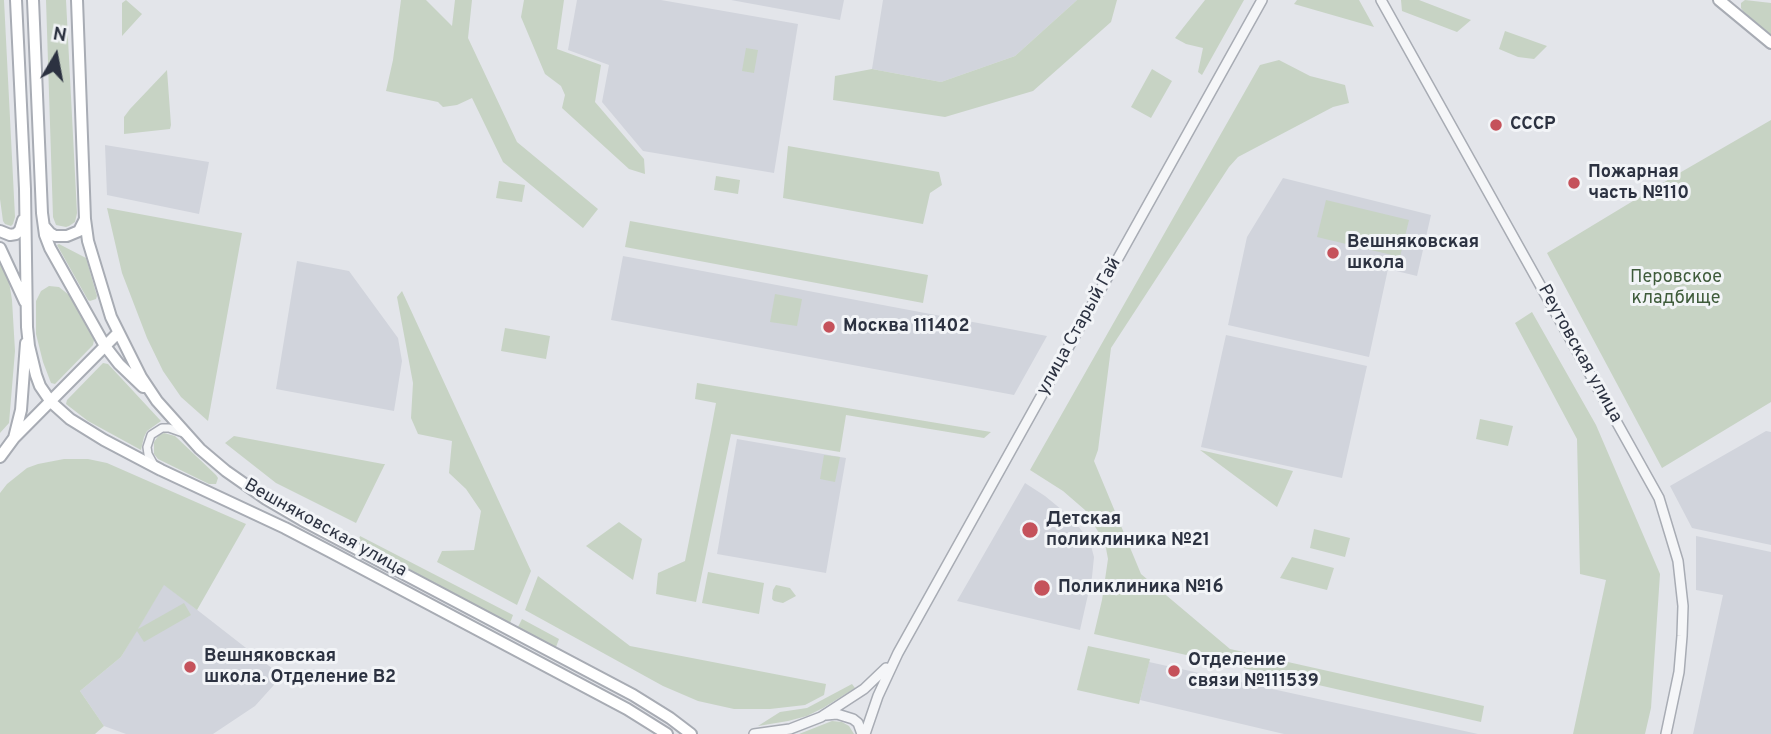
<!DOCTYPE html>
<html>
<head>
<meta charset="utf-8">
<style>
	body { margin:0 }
	#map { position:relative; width:1771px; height:734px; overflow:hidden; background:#e3e5ea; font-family:Overpass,sans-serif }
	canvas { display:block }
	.north { position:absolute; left:21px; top:21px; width:70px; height:70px; -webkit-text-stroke:5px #f2f4f7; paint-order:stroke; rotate:10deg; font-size:19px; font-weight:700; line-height:28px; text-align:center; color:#2c3241 }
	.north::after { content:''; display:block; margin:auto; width:24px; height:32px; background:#2c3241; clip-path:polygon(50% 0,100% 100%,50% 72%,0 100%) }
</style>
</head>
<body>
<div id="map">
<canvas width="1771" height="734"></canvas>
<div class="north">N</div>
</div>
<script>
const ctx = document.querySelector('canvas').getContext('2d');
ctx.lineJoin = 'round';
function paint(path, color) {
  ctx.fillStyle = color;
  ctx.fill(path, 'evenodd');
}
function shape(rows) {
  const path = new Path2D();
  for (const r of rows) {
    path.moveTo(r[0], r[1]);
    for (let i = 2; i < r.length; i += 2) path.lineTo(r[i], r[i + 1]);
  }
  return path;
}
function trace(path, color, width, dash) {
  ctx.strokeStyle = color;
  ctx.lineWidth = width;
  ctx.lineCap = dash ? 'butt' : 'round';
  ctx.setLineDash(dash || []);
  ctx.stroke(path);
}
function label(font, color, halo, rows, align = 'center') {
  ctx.font = font + ' Overpass,sans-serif';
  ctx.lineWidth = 6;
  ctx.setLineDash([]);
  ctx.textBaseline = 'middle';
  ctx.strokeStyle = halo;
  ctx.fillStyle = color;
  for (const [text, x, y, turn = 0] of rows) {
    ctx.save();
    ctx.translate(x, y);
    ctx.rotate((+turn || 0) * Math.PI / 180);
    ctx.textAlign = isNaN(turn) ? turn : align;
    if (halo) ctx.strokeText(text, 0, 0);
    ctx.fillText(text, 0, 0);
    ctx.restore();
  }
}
paint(shape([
	[577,0,661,0,798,24,774,173,643,151,602,102,609,65,568,50],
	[731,0,844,0,840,20],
	[883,0,1077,0,1015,56,941,82,872,69],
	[105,145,209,162,199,214,107,195],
	[1283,178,1431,215,1417,276,1388,269,1369,357,1228,325,1247,237],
	[623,256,1047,336,1014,395,611,320],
	[297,261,349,271,398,338,402,361,394,411,276,389],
	[1226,335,1367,366,1342,478,1201,447],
	[1766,431,1771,432,1771,545,1692,528,1670,486],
	[737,439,846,458,826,573,717,554],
	[1025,483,1045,496,1073,519,1090,542,1094,557,1092,577,1080,630,957,601],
	[1696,536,1771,552,1771,734,1693,734,1723,595,1696,590],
	[164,584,282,676,255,706,213,734,126,734,104,726,80,691,121,657],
	[1149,662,1478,734,1284,734,1140,700]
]), '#d1d4dc');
paint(shape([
	[0,0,4,0,15,217,13,224,11,226,5,224,3,221,0,199],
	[46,0,66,0,77,213,75,222,69,226,66,227,56,225,53,217],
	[126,0,142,14,122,36,122,3],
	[401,0,426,0,452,26,455,0,472,0,468,38,517,142,598,209,583,228,503,162,472,98,457,105,443,107,438,102,386,91,393,60],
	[524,0,564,0,557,49,601,65,595,102,644,159,645,174,629,169,562,108,565,95,561,86,545,74,521,17],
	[1077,0,1117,0,1111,22,1033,91,945,117,833,100,835,76,872,69,941,82,1015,56],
	[1205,0,1244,0,1202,75,1198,72,1203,48,1186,44,1175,38],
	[1297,0,1359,0,1374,27,1294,4],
	[1401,0,1419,0,1471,20,1457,32,1402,11],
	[1745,0,1771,3,1771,36,1746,15,1741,8,1741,3],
	[1505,31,1547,46,1534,59,1518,57,1499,49],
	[746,48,758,50,754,73,742,71],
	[1279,60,1310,76,1345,85,1349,103,1333,107,1238,157,1229,167,1111,348,1098,450,1094,461,1141,574,1230,649,1484,706,1481,722,1094,634,1102,600,1108,559,1105,543,1085,510,1063,491,1030,470,1260,65],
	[1152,69,1172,81,1151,118,1131,107],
	[167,70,171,125,170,129,124,134,124,117,130,109],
	[1771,120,1771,402,1662,468,1547,253,1676,175],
	[788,146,939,172,942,185,930,193,923,224,783,198],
	[716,176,740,180,738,194,714,190],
	[499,181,525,185,522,202,496,198],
	[1326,200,1409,220,1400,257,1317,237],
	[107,208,242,233,208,421,181,397,163,371,147,338,122,273],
	[630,221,928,275,923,303,625,247],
	[59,244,86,258,97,296,96,299,90,301,88,300,57,245],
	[0,262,9,281,12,300,15,351,9,423,0,433],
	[49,286,59,287,69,295,94,340,93,345,55,384,51,383,43,362,36,334,36,301,41,291],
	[402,291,531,571,517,605,437,562,442,551,474,550,481,511,466,489,449,473,452,441,418,434,411,418,413,383,397,297],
	[775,294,802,299,797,326,770,322],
	[1532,312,1596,425,1660,574,1651,708,1645,734,1573,734,1606,580,1580,574,1577,439,1515,323],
	[505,328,550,336,546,359,501,351],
	[103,363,108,364,161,421,147,431,144,437,141,450,88,421,66,404,67,400],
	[697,383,991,432,984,438,846,415,840,452,731,434,696,602,656,594,658,573,685,561,711,430,716,403,695,399],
	[1480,419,1513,426,1508,446,1476,439],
	[164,433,175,436,216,475,218,478,216,484,209,484,158,459,154,454,154,442,159,435],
	[234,436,383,464,385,464,356,523,276,483,225,443],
	[1200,450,1293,471,1277,507],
	[824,455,840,457,835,482,820,479],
	[64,459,88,459,107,463,246,524,197,610,164,585,138,629,184,603,191,615,144,642,137,631,121,657,80,691,104,726,95,734,0,734,0,493,7,484,27,468,38,464],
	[619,522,642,539,633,580,586,546],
	[1314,529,1350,538,1345,557,1310,548],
	[360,536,513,615,510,623,358,542],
	[1292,557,1334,568,1327,590,1280,578],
	[708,572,764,583,759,614,702,603],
	[538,576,630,646,826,684,824,695,805,705,770,709,734,709,698,701,663,686,525,610],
	[776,585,790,588,796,596,783,603,774,601,772,599,773,590],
	[522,619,559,639,556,647,518,627],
	[1088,646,1150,659,1139,704,1077,690],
	[852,684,855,688,823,708,807,716,788,721,758,726,780,712,807,708],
	[832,721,842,722,849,726,854,734,799,734]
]), '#c7d3c4');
const minor = shape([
	[153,463,148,454,147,447,151,435,162,428,169,428,183,433]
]);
const tertiary = shape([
	[1381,0,1659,498,1678,561,1683,606,1682,636,1679,672,1666,734],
	[826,715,837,714,853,719,858,723,862,734],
	[754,734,790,729,821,717,864,689,886,668],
	[865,734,878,696,898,653,1262,0]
]);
const secondary = shape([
	[16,0,25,189,27,327,29,346,36,375,40,386,51,402,70,419,104,440,161,470,285,528,331,552,627,709,667,734],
	[33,0,42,213,45,235,50,248,105,346,119,364,143,387],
	[77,0,85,219,88,241,111,317,141,377,157,401,200,449,226,471,266,499,302,520,633,695,670,718,691,734],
	[1719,0,1771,43],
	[44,226,50,233,55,236,67,236,79,231,85,219],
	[0,231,10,235,16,234,20,230,23,220],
	[0,248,25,302],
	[14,438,21,410,26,343],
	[0,457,14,438,118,333]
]);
trace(minor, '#a8acb4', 10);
trace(tertiary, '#a8acb4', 12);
trace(secondary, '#a8acb4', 14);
trace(minor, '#f5f6f8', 7);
trace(tertiary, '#f5f6f8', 9);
trace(secondary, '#fff', 10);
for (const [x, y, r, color] of [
	[1496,125,7,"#c5525b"],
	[1574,183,7,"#c5525b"],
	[1333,253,7,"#c5525b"],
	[829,327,7,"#c5525b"],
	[1030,530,9,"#c5525b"],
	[1042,588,9,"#c5525b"],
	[190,667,7,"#c5525b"],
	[1174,671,7,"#c5525b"]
]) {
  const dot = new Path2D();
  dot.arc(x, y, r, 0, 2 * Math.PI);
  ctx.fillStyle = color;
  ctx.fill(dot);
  trace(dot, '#f2f4f7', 2.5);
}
label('bold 18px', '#2c3241', '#f2f4f7', [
	["СССР",1510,125],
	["Пожарная",1588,173],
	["часть №110",1588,194],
	["Вешняковская",1347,243],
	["школа",1347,264],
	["Москва 111402",843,327],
	["Детская",1046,520],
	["поликлиника №21",1046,541],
	["Поликлиника №16",1058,588],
	["Вешняковская",204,657],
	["школа. Отделение В2",204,678],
	["Отделение",1188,661],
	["связи №111539",1188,682]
], 'left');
label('18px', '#3e5b3a', '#f2f4f7', [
	["Перовское",1676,278],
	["кладбище",1676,299]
]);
label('18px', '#2c3241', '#f2f4f7', [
	["улица Старый Гай",1080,327,-61],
	["Реутовская улица",1579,354,61],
	["Вешняковская улица",325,529,29]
]);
</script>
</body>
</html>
